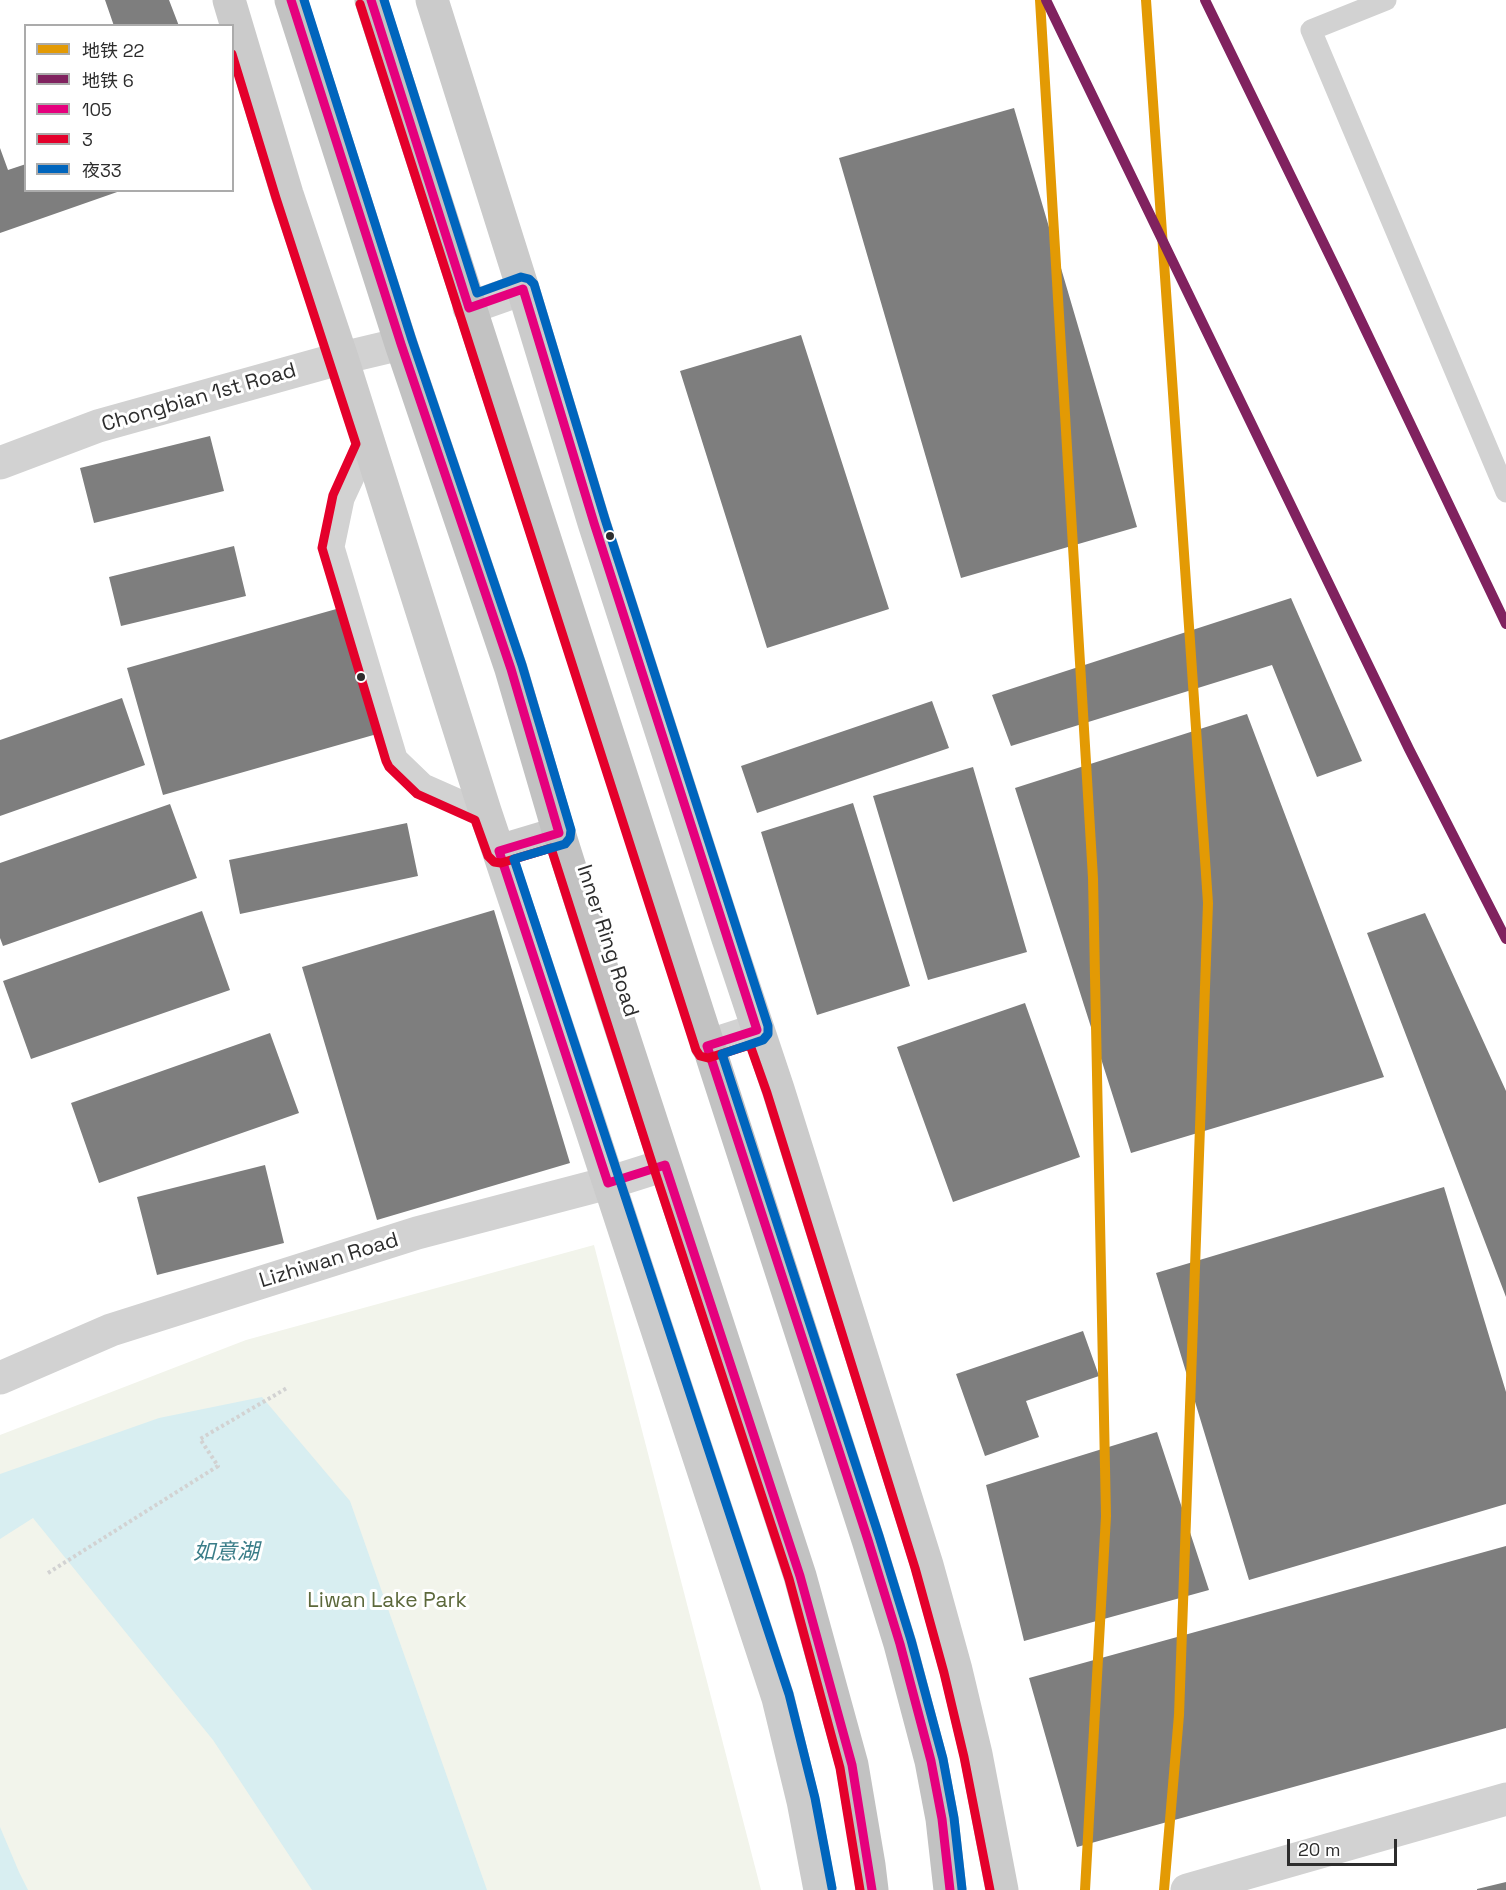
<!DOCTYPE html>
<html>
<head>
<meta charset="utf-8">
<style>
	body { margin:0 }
	#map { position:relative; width:1506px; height:1890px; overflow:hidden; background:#fff; font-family:"Space Grotesk","Noto Sans SC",sans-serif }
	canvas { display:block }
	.legend { position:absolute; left:24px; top:24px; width:210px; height:168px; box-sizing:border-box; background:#fff; border:2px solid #ababab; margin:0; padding:8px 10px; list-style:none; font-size:18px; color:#2d2d2d }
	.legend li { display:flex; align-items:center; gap:12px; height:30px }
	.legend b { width:30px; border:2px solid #ababab }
	.scale { position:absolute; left:1287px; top:1839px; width:110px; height:27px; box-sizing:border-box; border:3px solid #2d2d2d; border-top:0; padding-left:8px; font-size:18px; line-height:21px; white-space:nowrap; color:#2d2d2d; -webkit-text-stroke:4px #fff; paint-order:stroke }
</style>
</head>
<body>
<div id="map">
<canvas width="1506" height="1890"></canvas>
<ul class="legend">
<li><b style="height:8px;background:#e39a04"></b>地铁 22</li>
<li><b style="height:8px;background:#80225f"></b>地铁 6</li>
<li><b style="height:8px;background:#e5007d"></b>105</li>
<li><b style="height:8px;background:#e4002b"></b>3</li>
<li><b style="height:8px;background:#0065bd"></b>夜33</li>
</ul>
<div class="scale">20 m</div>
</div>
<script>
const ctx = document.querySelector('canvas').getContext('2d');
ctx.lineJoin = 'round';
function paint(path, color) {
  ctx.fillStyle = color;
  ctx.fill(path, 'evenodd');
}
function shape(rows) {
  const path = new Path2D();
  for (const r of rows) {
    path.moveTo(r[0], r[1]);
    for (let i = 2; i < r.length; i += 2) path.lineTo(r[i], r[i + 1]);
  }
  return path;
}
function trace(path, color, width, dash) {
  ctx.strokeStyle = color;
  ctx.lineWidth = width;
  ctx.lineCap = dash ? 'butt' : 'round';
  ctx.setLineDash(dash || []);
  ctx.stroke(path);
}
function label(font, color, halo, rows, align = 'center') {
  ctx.font = font + ' "Space Grotesk","Noto Sans SC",sans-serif';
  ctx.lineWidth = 6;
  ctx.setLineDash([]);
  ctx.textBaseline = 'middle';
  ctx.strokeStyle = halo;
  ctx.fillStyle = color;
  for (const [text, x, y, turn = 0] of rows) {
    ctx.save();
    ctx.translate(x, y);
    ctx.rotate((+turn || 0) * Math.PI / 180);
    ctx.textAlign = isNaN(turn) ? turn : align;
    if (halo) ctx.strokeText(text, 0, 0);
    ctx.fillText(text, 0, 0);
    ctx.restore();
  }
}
paint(shape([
	[594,1245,761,1890,0,1890,0,1435,246,1340]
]), '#f2f4eb');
paint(shape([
	[262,1397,350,1501,487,1890,312,1890,213,1740,33,1518,0,1539,0,1474,159,1418],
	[0,1827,19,1872,28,1890,0,1890]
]), '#d8eef1');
paint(shape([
	[105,0,169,0,179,26,114,26],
	[1014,108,1137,527,961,578,839,158],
	[0,148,8,170,26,164,26,190,120,191,0,233],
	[801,335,889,609,767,648,680,371],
	[210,436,224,491,94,523,80,468],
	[234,546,246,596,121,626,109,577],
	[1291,598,1362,761,1317,777,1272,665,1011,746,992,695],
	[347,606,384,732,163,795,127,668],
	[122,698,145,765,0,816,0,740],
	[932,701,949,748,757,813,741,766],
	[1247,714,1384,1077,1131,1153,1015,788],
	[973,767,1027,952,928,980,873,796],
	[853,803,910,986,817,1015,761,832],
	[170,804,197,878,3,946,0,938,0,863],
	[407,823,418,876,240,914,229,860],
	[494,910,570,1163,377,1220,302,967],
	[202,911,230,990,31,1059,3,981],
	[1425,913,1506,1091,1506,1297,1367,933],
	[1025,1003,1080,1157,953,1202,897,1047],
	[270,1033,299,1113,99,1183,71,1103],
	[265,1165,284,1243,157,1275,137,1197],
	[1444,1187,1506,1392,1506,1504,1249,1580,1156,1273],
	[1083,1331,1099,1376,1026,1401,1039,1437,985,1456,956,1374],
	[1157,1432,1209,1590,1024,1641,986,1485],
	[1506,1546,1506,1728,1077,1847,1029,1678],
	[1506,1882,1506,1890,1477,1890,1477,1889]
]), '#7e7e7e');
trace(shape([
	[48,1573,218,1466,200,1439,287,1388]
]), '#d2d2d2', 4, [3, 3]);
trace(shape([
	[1386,0,1311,30,1506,492],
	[369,445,344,499,334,547,397,758,424,784,485,811]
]), '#d2d2d2', 21);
trace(shape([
	[469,308,523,289],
	[0,463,98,426,342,358,401,344],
	[707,1046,757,1030],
	[0,1378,111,1330,417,1233,608,1183,665,1165]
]), '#d2d2d2', 33);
trace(shape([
	[1187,1890,1506,1799]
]), '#d2d2d2', 33);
trace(shape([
	[229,0,287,194,342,358,485,811,586,1113,778,1698,803,1801,820,1890],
	[432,0,523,289,594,523,728,939,778,1089,927,1565,956,1670,976,1754,1002,1890],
	[499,851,559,833]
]), '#cbcbcb', 33);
trace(shape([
	[291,0,401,344,511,669,559,833,614,1007,800,1576,852,1765,869,1865,872,1890],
	[371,0,868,1540,900,1644,931,1761,942,1819,950,1890]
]), '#c2c2c2', 33);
trace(shape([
	[291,0,401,344,511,669,559,833,499,851,608,1183,665,1165,800,1576,852,1765,872,1890],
	[371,0,469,308,523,289,594,523,757,1030,707,1046,868,1540,900,1644,931,1761,942,1819,950,1890]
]), '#e5007d', 9);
trace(shape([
	[360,4,696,1050,700,1056,708,1058,750,1045,767,1093,915,1568,944,1673,964,1757,990,1890],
	[232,54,276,198,356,444,333,495,322,548,386,761,389,767,417,794,475,820,488,856,494,862,501,863,551,848,654,1169,789,1579,840,1768,860,1890]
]), '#e4002b', 9);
trace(shape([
	[304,0,412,340,522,665,571,830,570,838,565,844,514,859,789,1694,815,1798,832,1888],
	[384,0,477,293,521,277,529,279,534,284,605,519,768,1026,768,1034,763,1040,722,1054,879,1536,911,1640,943,1759,954,1818,962,1889]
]), '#0065bd', 9);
trace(shape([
	[1040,0,1093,878,1106,1516,1085,1890],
	[1146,0,1208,903,1179,1715,1164,1890]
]), '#e39a04', 10);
trace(shape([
	[1046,0,1409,749,1506,939],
	[1205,0,1344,285,1506,624]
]), '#80225f', 10);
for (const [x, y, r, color] of [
	[610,536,5,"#2d2d2d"],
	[361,677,5,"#2d2d2d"]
]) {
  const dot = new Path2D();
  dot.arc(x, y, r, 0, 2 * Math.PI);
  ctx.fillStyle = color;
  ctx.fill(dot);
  trace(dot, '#fff', 2);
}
label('21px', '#2d2d2d', '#fff', [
	["Chongbian 1st Road",199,398,-16],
	["Inner Ring Road",607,941,72],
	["Lizhiwan Road",329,1261,-17]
]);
label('21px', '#5c683b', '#fff', [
	["Liwan Lake Park",387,1601]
]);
label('italic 22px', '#3a7d88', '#fff', [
	["如意湖",226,1553]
]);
</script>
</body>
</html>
